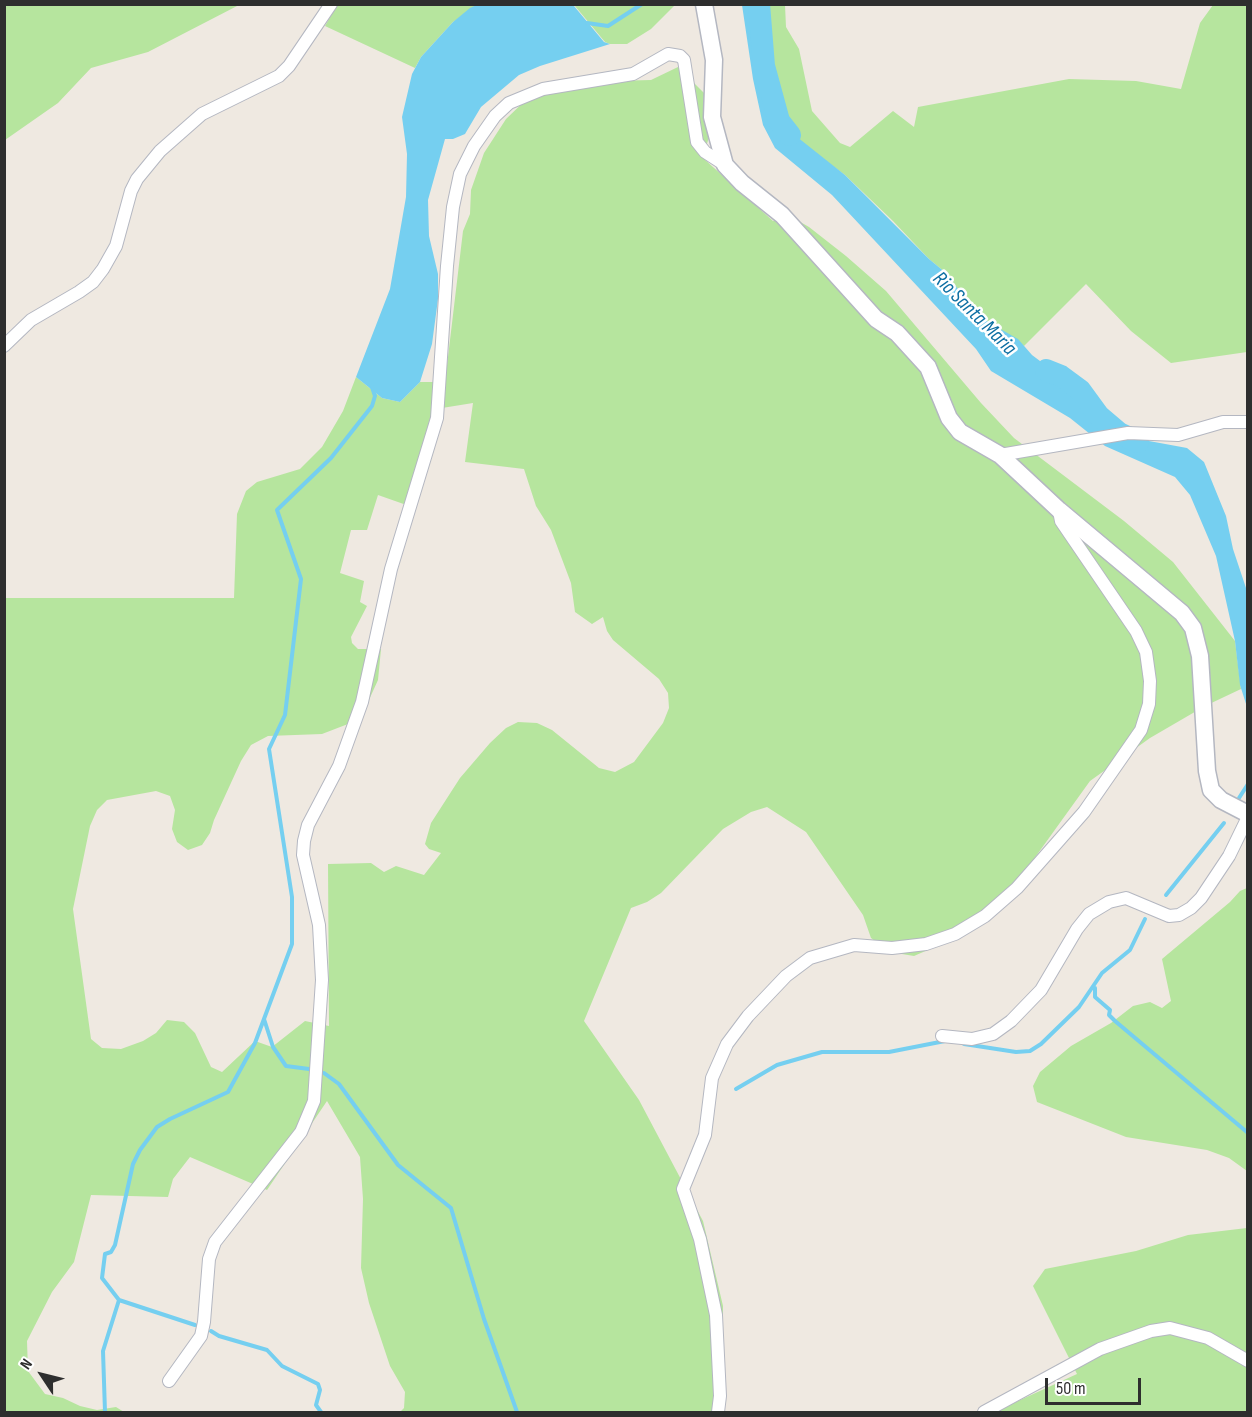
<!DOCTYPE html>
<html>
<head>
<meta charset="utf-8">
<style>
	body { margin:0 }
	#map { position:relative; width:1252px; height:1417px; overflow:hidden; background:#efe9e1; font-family:"Sofia Sans Condensed",sans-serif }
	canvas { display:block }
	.frame { position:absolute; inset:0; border:6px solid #2e2e2e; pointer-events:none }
	.north { position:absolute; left:12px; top:1345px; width:60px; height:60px; -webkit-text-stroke:4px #fff; paint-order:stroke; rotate:305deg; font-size:16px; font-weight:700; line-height:24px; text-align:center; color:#2e2e2e }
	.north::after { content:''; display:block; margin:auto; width:21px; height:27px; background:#2e2e2e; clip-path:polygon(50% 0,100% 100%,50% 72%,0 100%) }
	.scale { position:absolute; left:1045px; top:1378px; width:96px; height:27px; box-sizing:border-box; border:3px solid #2e2e2e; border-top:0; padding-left:8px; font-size:18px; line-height:21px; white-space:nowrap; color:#2e2e2e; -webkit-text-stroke:4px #fff; paint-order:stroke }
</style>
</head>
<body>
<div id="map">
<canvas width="1252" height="1417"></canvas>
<div class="frame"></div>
<div class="north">N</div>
<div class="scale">50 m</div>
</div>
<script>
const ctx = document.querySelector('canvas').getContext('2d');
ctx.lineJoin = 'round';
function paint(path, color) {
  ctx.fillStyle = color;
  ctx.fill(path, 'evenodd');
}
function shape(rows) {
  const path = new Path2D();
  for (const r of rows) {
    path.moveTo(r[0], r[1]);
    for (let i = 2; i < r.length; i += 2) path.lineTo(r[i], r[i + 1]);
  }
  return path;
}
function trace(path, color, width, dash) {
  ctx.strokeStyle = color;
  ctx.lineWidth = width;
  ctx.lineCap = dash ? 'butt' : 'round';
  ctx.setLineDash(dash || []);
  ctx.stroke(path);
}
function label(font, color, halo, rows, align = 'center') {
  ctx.font = font + ' "Sofia Sans Condensed",sans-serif';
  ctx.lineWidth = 5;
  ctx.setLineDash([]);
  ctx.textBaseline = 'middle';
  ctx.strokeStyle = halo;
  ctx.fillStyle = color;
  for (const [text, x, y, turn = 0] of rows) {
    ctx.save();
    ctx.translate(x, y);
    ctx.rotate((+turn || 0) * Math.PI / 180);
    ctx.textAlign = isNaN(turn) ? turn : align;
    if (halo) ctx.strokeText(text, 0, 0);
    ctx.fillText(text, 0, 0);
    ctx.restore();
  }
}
paint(shape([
	[5,4,239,4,239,5,148,52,91,68,58,103,5,140],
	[337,5,479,5,453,22,421,57,415,68,325,26],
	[554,5,675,5,651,29,627,44,610,44,605,42,575,6],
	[759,5,785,5,786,27,799,49,812,111,840,143,850,147,893,111,914,127,918,107,1069,79,1136,81,1181,89,1200,23,1213,5,1247,5,1247,352,1171,363,1131,331,1086,284,1024,346,988,322,969,304,946,273,929,259,893,221,845,175,804,145,780,120,765,74],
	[678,67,713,102,712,126,703,158,773,221,788,215,809,227,846,256,886,291,981,403,1014,438,1124,521,1173,562,1235,641,1241,689,1205,706,1150,738,1090,781,1013,888,953,939,914,956,890,952,871,938,863,915,806,832,767,807,751,812,723,829,661,893,647,902,631,908,584,1021,639,1100,703,1221,723,1306,723,1412,400,1412,404,1408,405,1392,390,1366,369,1303,361,1268,363,1199,360,1157,327,1101,267,1190,190,1157,173,1179,168,1197,91,1195,74,1262,52,1292,27,1341,28,1371,45,1394,63,1398,80,1406,97,1410,116,1407,124,1412,5,1412,5,598,234,598,237,514,246,491,257,482,300,469,322,447,343,411,356,377,382,398,400,402,420,382,445,382,463,231,470,214,471,190,484,153,506,119,531,95,614,81,651,80],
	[473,403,465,462,524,469,536,506,551,530,571,583,575,612,592,624,603,617,607,631,613,640,659,679,668,693,669,708,663,723,634,762,615,772,599,768,552,730,537,723,518,722,506,728,490,743,460,778,431,823,425,844,429,849,441,853,424,875,396,866,384,872,371,863,328,864,329,1026,305,1021,272,1047,255,1041,222,1072,211,1067,195,1033,184,1022,167,1020,156,1033,143,1041,121,1049,102,1048,91,1039,73,909,90,826,97,810,107,800,156,791,170,796,175,810,172,829,177,842,188,850,202,845,210,833,214,820,241,761,251,745,268,736,322,734,348,724,368,702,378,680,381,649,358,649,352,643,351,637,367,606,360,602,364,581,340,573,351,530,367,530,378,495,415,508,434,450,442,408],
	[1247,888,1247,1171,1229,1158,1207,1150,1126,1137,1037,1102,1033,1086,1040,1072,1071,1046,1111,1023,1133,1006,1150,1002,1162,1008,1171,1001,1162,959,1230,902,1240,891],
	[1247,1228,1247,1412,994,1412,1077,1374,1033,1286,1045,1269,1136,1251,1188,1235]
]), '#b6e59e');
paint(shape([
	[554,4,574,6,604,42,610,44,540,66,519,75,481,107,465,134,453,139,445,139,428,200,429,236,438,274,438,299,432,344,420,382,400,402,382,398,356,377,390,289,406,197,407,154,402,117,412,74,421,57,453,22,470,8,479,4],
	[742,5,759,5,765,74,780,120,787,129,845,175,929,259,946,273,969,304,988,322,1018,339,1032,355,1080,391,1097,419,1105,425,1124,429,1149,441,1187,448,1204,462,1226,516,1233,549,1247,591,1247,707,1240,685,1235,641,1216,556,1190,495,1175,477,1105,446,1070,418,991,371,976,349,832,195,775,148,763,125,753,79]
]), '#75cff0');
trace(shape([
	[587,23,608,26,642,4],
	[1239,798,1248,784],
	[1166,895,1224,823],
	[1095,988,1095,997,1110,1010,1109,1015,1115,1021,1248,1133],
	[264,1019,273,1047,286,1066,309,1069],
	[964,1044,1016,1052,1030,1051,1041,1044,1079,1007,1102,973,1130,950,1145,919],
	[324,1073,339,1084,398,1165,451,1208,484,1319,517,1412],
	[736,1089,777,1065,822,1052,889,1052,945,1041],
	[195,1325,119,1300,102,1278,105,1254,111,1252,115,1245,133,1164,140,1150,157,1127,170,1119,228,1092,255,1043,292,944,292,897,269,749,285,715,301,579,277,510,331,458,372,406,375,396,372,387],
	[211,1331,219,1336,267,1350,282,1366,318,1384,320,1390,316,1405,321,1412],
	[105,1412,103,1351,119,1300]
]), '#75cff0', 4);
trace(shape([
	[759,4,764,66,779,121,790,135],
	[1046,370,1061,376,1080,390,1099,416,1119,433,1138,442]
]), '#75cff0', 22);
const street = shape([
	[4,346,31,320,79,292,93,282,103,269,116,246,131,191,137,179,160,151,202,114,279,76,289,66,331,4],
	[1000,455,1128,433,1178,435,1223,422,1248,422],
	[942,1036,972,1039,993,1034,1011,1021,1041,990,1077,929,1089,914,1109,902,1126,898,1169,916,1179,915,1191,908,1201,898,1229,856,1248,817],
	[169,1381,201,1336,204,1322,209,1259,215,1242,301,1132,314,1101,322,980,319,925,303,855,304,841,308,825,339,766,362,702,391,569,437,418,447,266,453,207,460,174,474,146,495,116,509,103,543,89,633,74,668,54,680,56,684,60,697,142,705,152,725,165],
	[718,1412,720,1396,716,1315,700,1239,683,1189,705,1135,712,1078,727,1044,748,1016,786,976,810,958,854,945,892,948,926,944,955,934,985,916,1017,888,1084,812,1141,730,1149,704,1150,681,1146,652,1136,631,1061,521,1059,511],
	[984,1412,1100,1349,1151,1331,1170,1328,1208,1338,1248,1361]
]);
const secondary = shape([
	[704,4,714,60,712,117,725,165,742,183,782,215,876,319,897,333,928,367,949,418,960,432,1000,455,1059,510,1182,613,1193,628,1200,656,1207,771,1211,790,1221,800,1248,814]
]);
trace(street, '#b4b7c1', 14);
trace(secondary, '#b4b7c1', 19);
trace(street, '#fff', 12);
trace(secondary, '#fff', 16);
label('italic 21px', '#0d6fa3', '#fff', [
	["Rio Santa Maria",974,314,45]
]);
</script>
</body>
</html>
